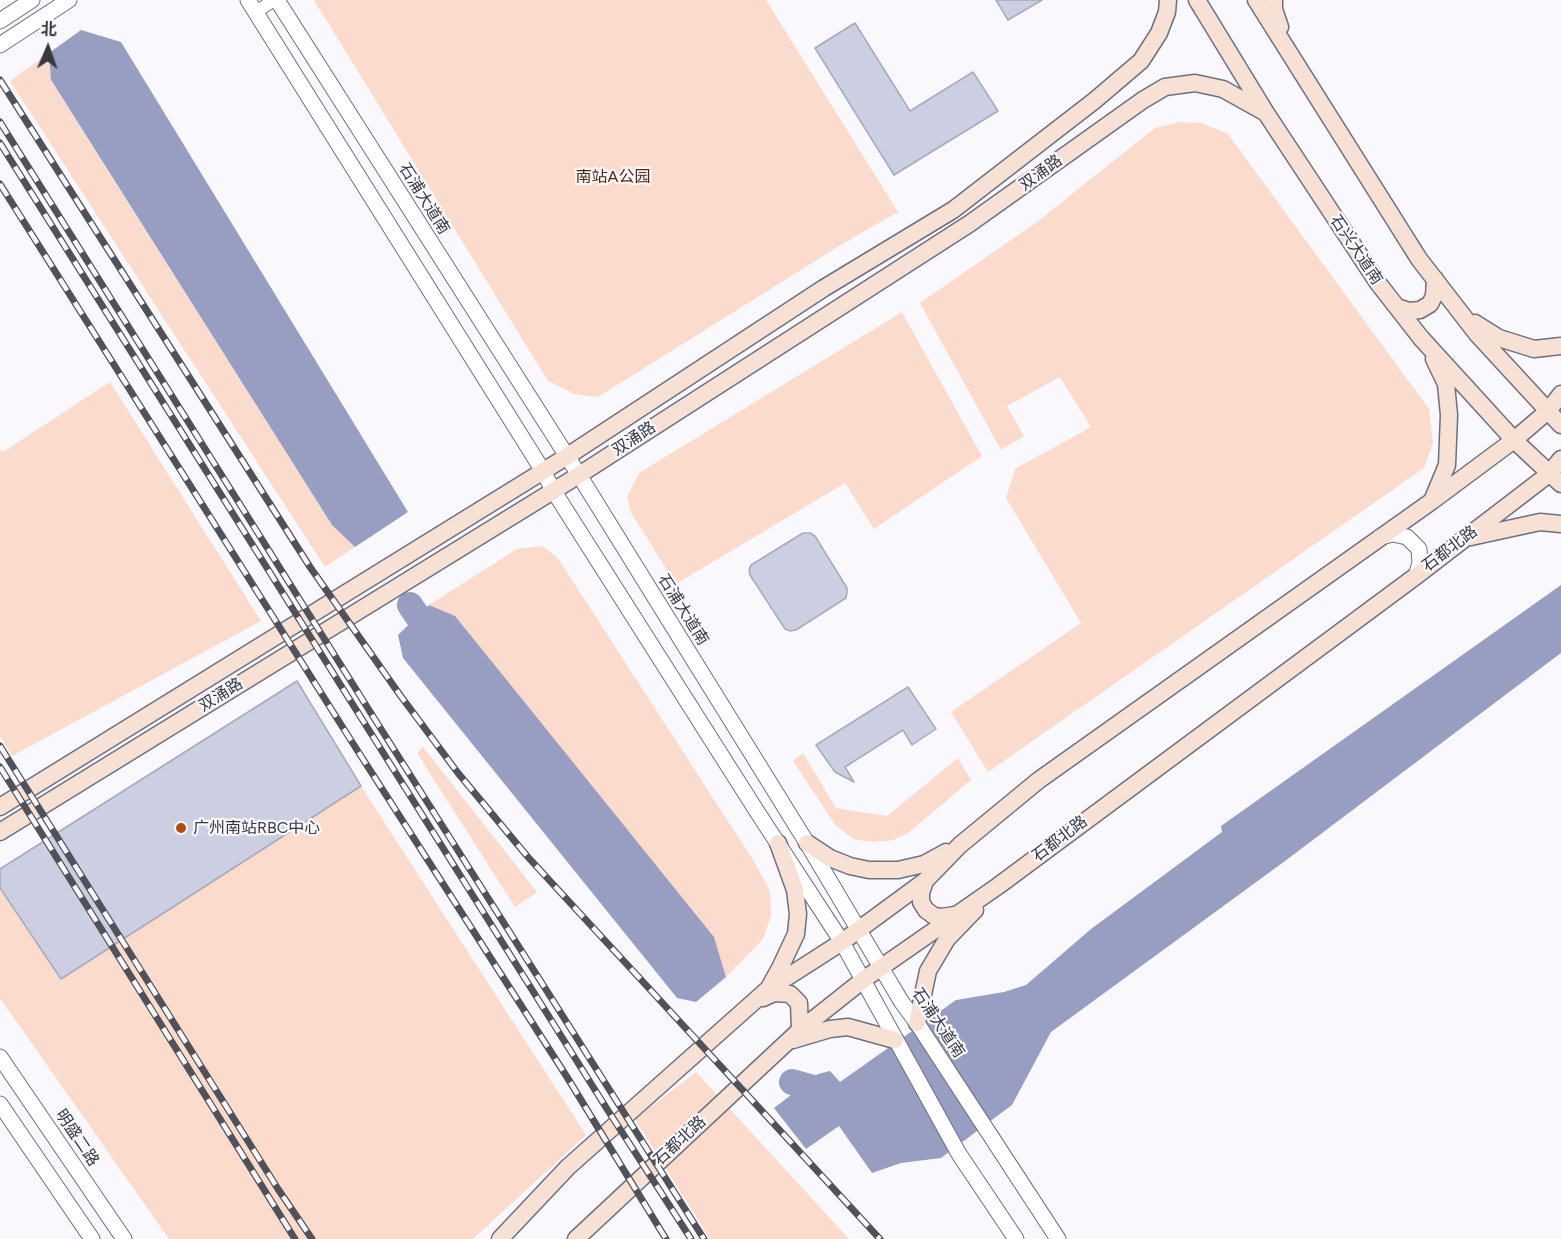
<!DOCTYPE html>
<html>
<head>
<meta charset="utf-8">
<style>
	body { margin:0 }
	#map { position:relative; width:1561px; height:1239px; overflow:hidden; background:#f9f9fd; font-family:Figtree,"Noto Sans SC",sans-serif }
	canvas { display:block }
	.north { position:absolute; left:18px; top:18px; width:60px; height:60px; -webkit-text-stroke:4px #f9f9fd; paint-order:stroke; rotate:2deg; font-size:16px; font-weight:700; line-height:24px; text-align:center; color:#383940 }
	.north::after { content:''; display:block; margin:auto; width:21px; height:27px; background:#383940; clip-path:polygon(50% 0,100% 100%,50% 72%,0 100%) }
</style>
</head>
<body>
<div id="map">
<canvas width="1561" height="1239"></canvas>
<div class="north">北</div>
</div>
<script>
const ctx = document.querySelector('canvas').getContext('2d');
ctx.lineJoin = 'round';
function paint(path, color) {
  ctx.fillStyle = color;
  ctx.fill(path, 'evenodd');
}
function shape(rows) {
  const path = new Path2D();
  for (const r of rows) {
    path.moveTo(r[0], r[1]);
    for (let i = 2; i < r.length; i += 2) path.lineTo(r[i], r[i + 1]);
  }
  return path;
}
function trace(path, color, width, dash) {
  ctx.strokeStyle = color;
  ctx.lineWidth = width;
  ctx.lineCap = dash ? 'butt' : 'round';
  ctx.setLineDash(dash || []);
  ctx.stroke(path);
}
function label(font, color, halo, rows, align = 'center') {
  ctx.font = font + ' Figtree,"Noto Sans SC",sans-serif';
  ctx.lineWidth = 4.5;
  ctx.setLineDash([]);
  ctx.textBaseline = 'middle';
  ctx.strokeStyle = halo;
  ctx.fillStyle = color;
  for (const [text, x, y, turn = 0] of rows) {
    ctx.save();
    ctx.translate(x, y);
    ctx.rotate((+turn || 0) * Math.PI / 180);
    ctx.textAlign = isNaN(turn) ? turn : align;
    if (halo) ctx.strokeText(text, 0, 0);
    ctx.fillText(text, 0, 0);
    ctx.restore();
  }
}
paint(shape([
	[314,0,766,0,898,212,844,243,598,397,574,394,548,381],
	[49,53,51,81,332,525,355,547,325,567,10,81],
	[1180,122,1202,123,1228,134,1429,409,1433,443,1424,468,988,772,951,712,1081,623,1006,498,1015,469,1091,427,1060,377,1007,406,1024,436,1001,450,920,303,1037,222,1155,128],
	[902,312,982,456,874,529,845,483,676,584,631,513,627,497,639,473],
	[110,382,261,621,12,756,0,736,0,449,3,452],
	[542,546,557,557,755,863,770,891,771,916,763,939,726,977,714,937,455,617,429,605,517,549],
	[423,747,453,785,537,892,515,907,417,753],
	[803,753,836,808,887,816,958,758,971,780,908,833,893,840,874,842,854,839,836,826,793,761],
	[361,786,586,1135,473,1239,169,1239,0,998,0,888,61,979],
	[696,1072,849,1239,710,1239,635,1119]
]), '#fadbcc');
paint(shape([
	[81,30,121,42,408,512,355,547,332,525,51,80,49,53],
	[1561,585,1561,653,1285,861,1051,1032,1012,1105,941,1158,901,1163,872,1173,839,1126,806,1149,774,1108,818,1074,830,1071,840,1082,956,1000,1004,992,1026,985,1091,929,1222,832,1221,826],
	[429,605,455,616,714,937,726,977,696,1002,677,998,403,658,398,635]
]), '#979ec1');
trace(shape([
	[410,605,437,645],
	[792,1082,838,1095]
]), '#979ec1', 26);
const building = shape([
	[996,0,1042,0,1008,20,996,0],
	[855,23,910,111,973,72,998,111,894,175,815,48,855,23],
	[803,533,810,533,815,536,847,588,847,593,846,598,796,630,790,631,785,629,750,575,749,570,751,565,803,533],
	[297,681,361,786,61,979,0,888,0,869,297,681],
	[908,687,936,729,912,745,903,730,845,767,854,782,835,772,816,745,908,687]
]);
paint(building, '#cccfe1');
trace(building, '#a6aaba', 1.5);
const minor = shape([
	[256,12,274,0]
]);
const tertiary = shape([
	[248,0,543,471,553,490,756,810,842,942,959,1154,1016,1239],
	[277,0,579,475,807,843,901,1001,917,1023,1058,1239],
	[0,21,32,0],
	[0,45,69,0],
	[1380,537,1393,534,1407,537,1419,549,1420,563,1416,576],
	[0,1057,124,1239],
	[0,1104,92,1239]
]);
const secondary = shape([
	[1197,0,1266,113,1378,283,1421,338,1514,440,1561,484],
	[1256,0,1419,259,1477,334,1561,425],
	[1274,0,1274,9,1280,27],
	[1397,307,1409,311,1420,310,1430,304,1434,296,1435,279],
	[1475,323,1499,338,1534,349,1561,346],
	[1432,501,1447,465,1449,415,1446,384,1434,359],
	[1471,537,1540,522,1561,524],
	[0,807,566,457,824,288,953,210,1094,101,1141,61,1159,33,1167,12,1168,0],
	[0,832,579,475,969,224,1143,100,1165,87,1195,83,1223,89,1266,113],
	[807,843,830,858,850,866,869,870,898,870,924,864,946,852],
	[925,881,921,893,921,902,926,910,934,916,942,917,954,915],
	[770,986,780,968,796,934,798,914,795,890,778,843],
	[763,998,774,993,790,994,799,1003,800,1030],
	[917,1023,928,971,947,939,975,910],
	[793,1040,830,1029,848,1027,895,1040],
	[500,1239,568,1167,767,990,842,942,925,881,960,845,1039,780,1432,501,1514,440,1548,411,1561,394],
	[576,1239,800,1030,863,980,998,886,1416,576,1549,474,1561,459]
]);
trace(minor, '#6d7080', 14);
trace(tertiary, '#6d7080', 17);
trace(secondary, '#6d7080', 19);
trace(minor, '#fff', 12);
trace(tertiary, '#fff', 15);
trace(secondary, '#f7e0d4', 16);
const rail = shape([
	[0,80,310,567,400,695,458,773,527,856,880,1239],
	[0,122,374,718,704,1239],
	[0,143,607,1109,691,1239],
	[0,184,352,742,567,1077,666,1239],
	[0,746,278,1189,312,1239],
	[0,767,295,1239]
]);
trace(rail, '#515259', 7);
trace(rail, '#f9f9fd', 4.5, [14]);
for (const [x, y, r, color] of [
	[181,828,6,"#ae4d0c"]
]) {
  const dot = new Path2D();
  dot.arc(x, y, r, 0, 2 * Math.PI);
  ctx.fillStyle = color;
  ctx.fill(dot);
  trace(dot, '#f9f9fd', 2);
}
label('16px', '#383940', '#f9f9fd', [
	["双涌路",1041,173,-36],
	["石浦大道南",424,199,58],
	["石兴大道南",1356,250,56],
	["双涌路",634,439,-33],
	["石都北路",1450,549,-37],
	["石浦大道南",683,610,58],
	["双涌路",221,695,-32],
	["石都北路",1060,839,-37],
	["石浦大道南",938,1023,56],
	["明盛二路",77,1138,56],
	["石都北路",680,1141,-43]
]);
label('16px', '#57270a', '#f9f9fd', [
	["南站A公园",613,177]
]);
label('16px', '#383940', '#f9f9fd', [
	["广州南站RBC中心",193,828]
], 'left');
</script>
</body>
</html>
